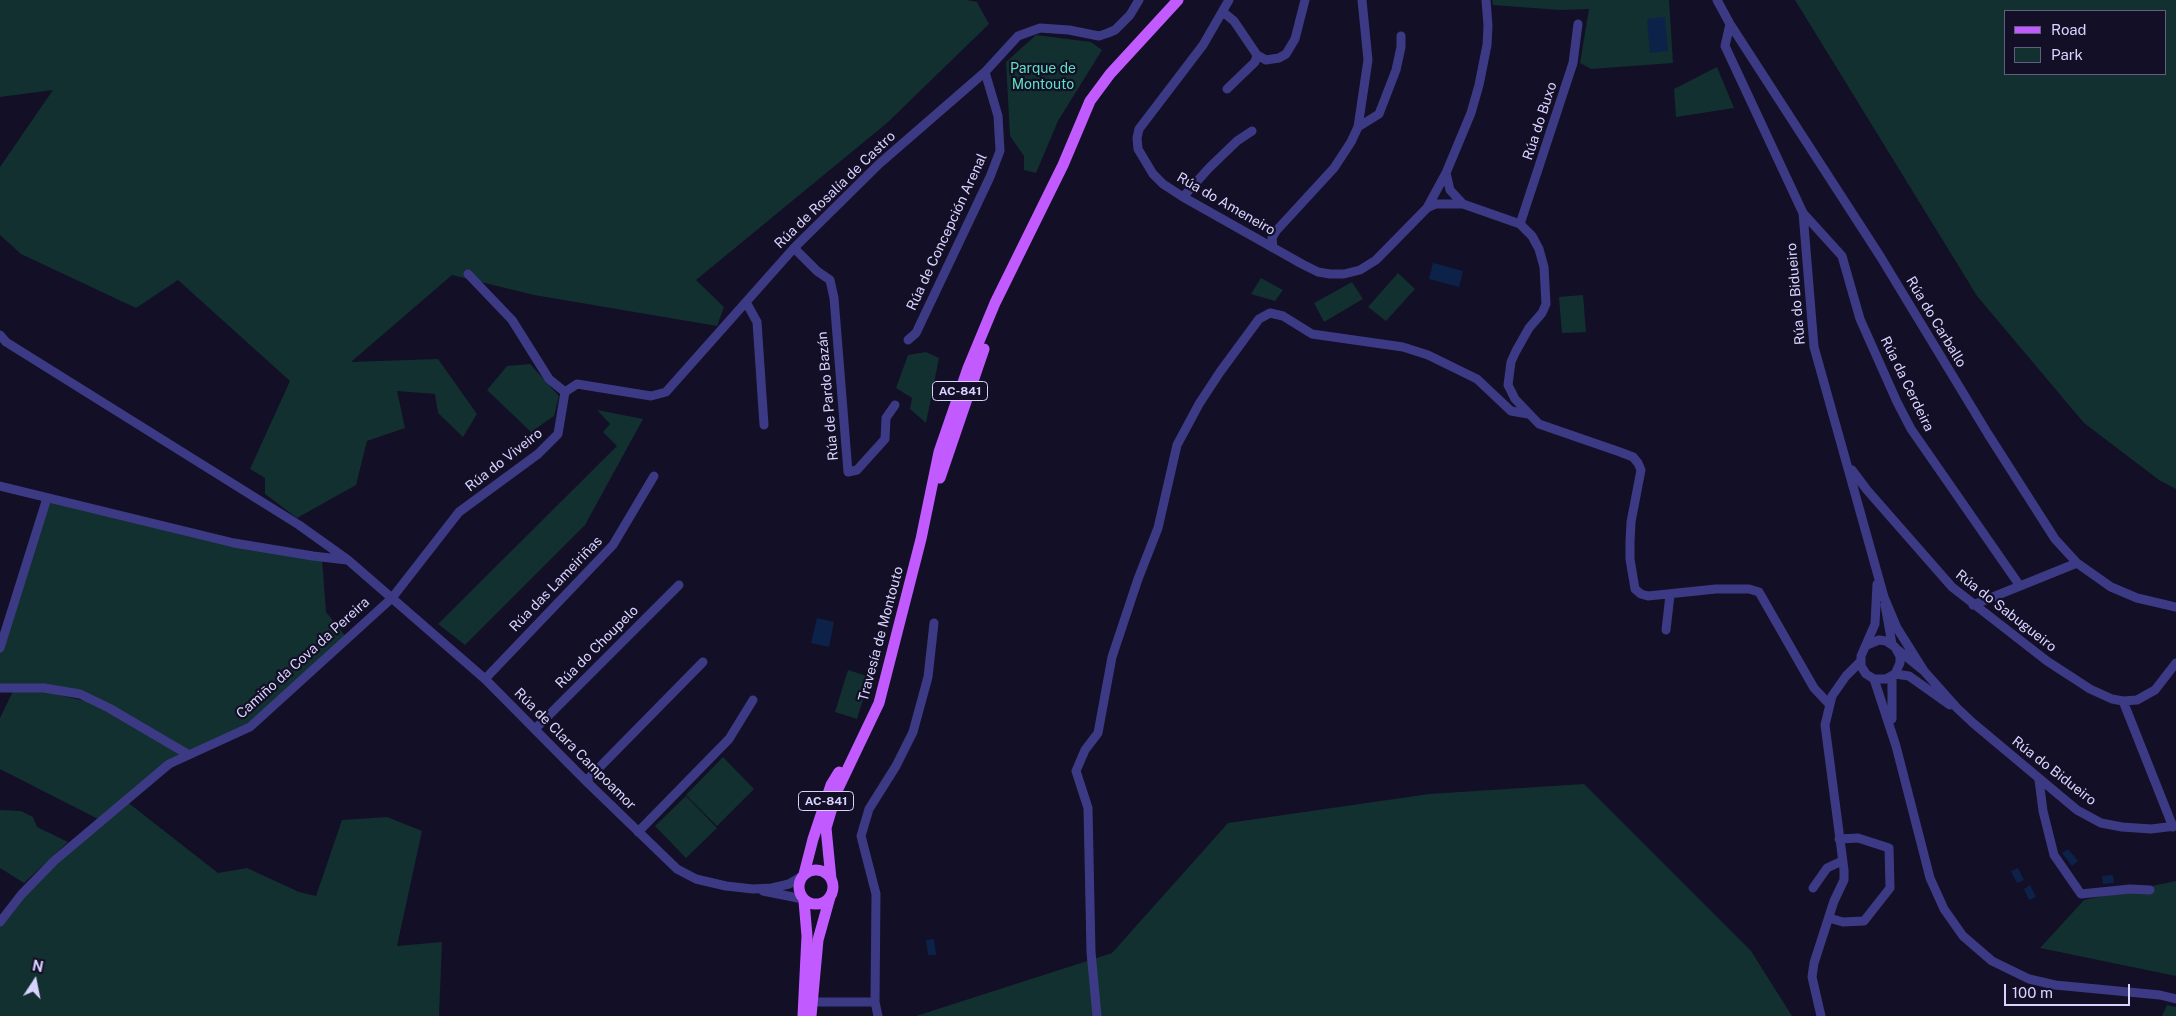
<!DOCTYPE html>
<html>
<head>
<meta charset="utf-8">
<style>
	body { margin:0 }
	#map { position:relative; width:2176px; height:1016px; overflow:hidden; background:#130f26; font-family:"Public Sans",sans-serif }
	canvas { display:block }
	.legend { position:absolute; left:2004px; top:10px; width:162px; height:65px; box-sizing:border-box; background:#130f26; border:1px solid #625e7d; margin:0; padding:6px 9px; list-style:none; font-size:15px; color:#d9d4ff }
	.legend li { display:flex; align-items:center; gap:10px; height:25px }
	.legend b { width:25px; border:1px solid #625e7d }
	.north { position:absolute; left:10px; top:956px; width:50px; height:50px; -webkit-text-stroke:4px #130f26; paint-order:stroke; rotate:11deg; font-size:14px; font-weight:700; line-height:20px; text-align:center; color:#d9d4ff }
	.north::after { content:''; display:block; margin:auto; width:18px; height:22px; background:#d9d4ff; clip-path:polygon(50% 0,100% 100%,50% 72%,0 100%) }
	.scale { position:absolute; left:2004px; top:984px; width:126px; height:22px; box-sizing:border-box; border:2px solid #d9d4ff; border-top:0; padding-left:6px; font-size:15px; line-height:18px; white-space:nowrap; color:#d9d4ff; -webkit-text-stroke:4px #130f26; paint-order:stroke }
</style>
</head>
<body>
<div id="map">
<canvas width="2176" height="1016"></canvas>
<ul class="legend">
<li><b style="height:6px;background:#c25bff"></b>Road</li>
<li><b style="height:14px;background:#12302f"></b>Park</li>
</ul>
<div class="north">N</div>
<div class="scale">100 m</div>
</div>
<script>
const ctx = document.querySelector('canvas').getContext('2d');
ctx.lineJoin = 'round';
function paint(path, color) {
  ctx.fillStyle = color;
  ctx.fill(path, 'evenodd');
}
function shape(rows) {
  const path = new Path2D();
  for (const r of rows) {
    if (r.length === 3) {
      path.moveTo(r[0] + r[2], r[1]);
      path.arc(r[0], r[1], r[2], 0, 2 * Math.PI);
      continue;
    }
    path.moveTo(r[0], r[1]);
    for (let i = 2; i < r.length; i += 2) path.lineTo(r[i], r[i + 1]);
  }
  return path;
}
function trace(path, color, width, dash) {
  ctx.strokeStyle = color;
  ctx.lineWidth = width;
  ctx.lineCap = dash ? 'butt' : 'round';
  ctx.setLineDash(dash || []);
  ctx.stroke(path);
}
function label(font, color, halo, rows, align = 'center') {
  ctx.font = font + ' "Public Sans",sans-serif';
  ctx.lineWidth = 4.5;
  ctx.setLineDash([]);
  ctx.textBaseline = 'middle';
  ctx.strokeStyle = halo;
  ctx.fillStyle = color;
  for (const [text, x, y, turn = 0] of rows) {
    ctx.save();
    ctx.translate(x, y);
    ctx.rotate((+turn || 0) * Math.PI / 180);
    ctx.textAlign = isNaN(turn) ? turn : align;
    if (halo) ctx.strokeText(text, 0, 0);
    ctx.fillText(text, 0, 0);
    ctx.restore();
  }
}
paint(shape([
	[0,0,967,0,977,2,989,24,887,123,696,280,724,307,717,326,534,295,452,275,351,362,438,359,477,414,463,437,438,413,435,394,397,391,405,428,367,441,356,485,297,518,265,494,265,478,250,469,290,381,178,280,136,308,21,254,0,235,0,167,53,90,0,97],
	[1492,0,1669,0,1673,63,1591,69,1580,63,1589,9,1560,10,1493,5],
	[1795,0,2176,0,2176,489,2159,480,2084,423,1977,296],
	[2165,11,2165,74,2005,74,2005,11],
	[1036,35,1091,42,1102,50,1058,121,1036,173,1024,170,1024,156,1010,136,1006,62],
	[1717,67,1734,108,1676,117,1674,89],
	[1398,273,1415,289,1386,321,1368,307],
	[1261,278,1283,290,1275,301,1251,294],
	[1352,282,1363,299,1324,322,1314,303],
	[1583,295,1586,332,1562,333,1559,297],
	[926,352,939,358,926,423,910,409,912,398,896,388,908,355],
	[530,364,559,396,554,416,531,432,487,390,507,366],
	[597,410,643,419,585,525,465,645,438,624,617,446,603,432,610,424],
	[47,498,322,558,326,612,347,638,250,727,189,755,126,801,218,873,247,868,299,892,316,896,342,820,387,817,422,831,397,946,442,942,439,1016,0,1016,0,923,14,903,102,821,0,769,0,718,13,691,42,691,89,702,69,692,0,687,0,648],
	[848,670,870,677,857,719,835,712],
	[723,757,754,789,717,826,686,795],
	[1584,784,1751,951,1792,1016,916,1016,1112,953,1228,823,1429,794],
	[686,796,717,828,686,858,655,826],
	[0,810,21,811,33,817,37,827,68,842,24,883,0,868],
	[2176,881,2176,976,2040,948,2084,900],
	[2167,1005,2176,1007,2176,1016,2162,1016]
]), '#12302f');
paint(shape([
	[1665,17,1668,51,1650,53,1647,19],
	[1433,263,1463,271,1459,287,1429,279],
	[817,618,834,622,829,647,811,643],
	[2068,849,2078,861,2072,866,2062,853],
	[2018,868,2024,880,2017,883,2011,871],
	[2113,875,2114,883,2103,884,2102,876],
	[2030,885,2036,897,2029,900,2024,889],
	[934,939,936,955,928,955,926,940]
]), '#0c2248');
trace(shape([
	[1229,0,1203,45,1139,129,1137,138,1138,149,1153,174,1163,184,1183,197,1302,264,1318,272,1330,274,1344,274,1360,270,1376,260,1427,208,1436,204,1463,204,1520,224,1532,236,1539,249,1544,267,1546,304,1542,313,1529,328,1516,351,1511,362,1508,385,1515,399,1539,424,1620,452,1633,457,1638,463,1641,470,1631,522,1630,542,1630,559,1635,589,1641,594,1648,596,1716,589,1749,589,1759,592,1814,688,1829,704],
	[1717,0,1730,24,1880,256,1988,434,2055,539,2077,563,2111,587,2137,598,2176,607],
	[1223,12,1234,21,1257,55,1255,62,1227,89],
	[1730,24,1725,46,1803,213,1814,347,1884,597,1897,628,1924,671],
	[1257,55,1266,60,1279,58,1286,54,1295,39,1305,0],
	[1358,127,1379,114,1396,70,1401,47,1401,36],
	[1446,173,1450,190,1463,204],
	[1183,197,1209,168,1237,141,1252,131],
	[1427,208,1446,173,1471,113,1479,85,1487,45,1488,26,1486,0],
	[1803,213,1842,256,1860,319,1897,402,1911,429,2020,586],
	[1520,224,1573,63,1578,24],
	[794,248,817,271,830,280,834,298,848,472,857,470,885,439,886,418,895,405],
	[1273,248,1272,238,1276,231,1334,168,1351,142,1358,127,1368,60,1362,0],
	[468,274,512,320,549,379,565,392],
	[746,302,757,322,764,425],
	[0,335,6,342,299,525,348,560,485,679,586,781,677,869,696,879,726,886,753,889,772,888,789,884,801,877],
	[908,340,916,333,990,177,1000,151,998,116,985,72],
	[1852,470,1867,490,1952,587,2047,661,2090,689,2112,699,2123,701,2137,700,2155,690,2176,663],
	[0,486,234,543,313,556,347,560],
	[1885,605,1892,644],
	[1973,605,2077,563],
	[1666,630,1670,595],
	[1867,645,1879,640,1886,641,1895,647,1900,656,1900,663,1895,674,1886,679,1874,679,1866,674,1861,666,1861,656,1875,624,1877,584],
	[0,648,47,498],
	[1898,650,1924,671,1957,708,1973,723,2077,810,2101,823,2122,827,2151,829,2176,826],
	[1895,674,1909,676,1950,705],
	[1892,677,1892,719],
	[485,679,613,545,654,476],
	[1874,679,1896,746,1930,878,1944,909,1963,936,1992,961,2029,979,2055,985,2160,995,2176,999],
	[0,688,44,688,80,694,109,708,189,755],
	[2123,701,2173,827],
	[535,729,679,585],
	[2039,780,2043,811,2054,855,2081,894,2130,889,2150,890],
	[586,781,703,662],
	[638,832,729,739,753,700],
	[1813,888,1827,868,1842,861],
	[763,891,803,899],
	[1829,918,1843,922,1864,921,1890,888,1889,848,1858,838,1839,839],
	[0,922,21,895,54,861,169,764,250,727,392,598,459,512,538,454,558,434,565,392,577,384,651,396,666,392,794,248,879,164,985,72,1018,36,1040,28,1069,30,1099,36,1108,33,1115,30,1130,15,1139,0],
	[813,1002,875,1002],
	[878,1016,875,1002,876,894,861,836,869,809,896,766,913,732,928,677,934,623],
	[1097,1016,1091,952,1088,808,1076,771,1085,750,1098,733,1112,657,1138,579,1158,528,1177,445,1199,404,1220,372,1259,319,1270,313,1283,316,1312,334,1403,347,1428,355,1477,379,1511,411,1528,414],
	[1821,1016,1812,977,1814,963,1834,901,1844,880,1844,870,1825,725,1832,696,1846,676,1860,662]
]), '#3d3a85', 9);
trace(shape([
	[940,478,984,349],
	[816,887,17],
	[804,874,813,839,831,785,839,772],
	[831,879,826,828,837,791,879,703,921,539,939,452,968,368,995,303,1063,165,1090,101,1110,74,1178,0],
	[803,1016,807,936,804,901],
	[811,1016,818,940,830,897]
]), '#c25bff', 11);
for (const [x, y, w] of [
	[960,391,55],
	[826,801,55]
]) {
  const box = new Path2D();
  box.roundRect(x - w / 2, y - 9.5, w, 19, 4);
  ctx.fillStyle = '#130f26';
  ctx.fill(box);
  trace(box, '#d9d4ff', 1);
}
label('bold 12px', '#d9d4ff', null, [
	["AC-841",960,391],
	["AC-841",826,801]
]);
label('14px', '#5fe0c0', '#130f26', [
	["Parque de",1043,69],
	["Montouto",1043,85]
]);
label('14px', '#d9d4ff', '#130f26', [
	["Rúa do Buxo",1540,121,-72],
	["Rúa de Rosalía de Castro",835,190,-44],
	["Rúa do Ameneiro",1226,204,30],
	["Rúa de Concepción Arenal",947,232,-65],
	["Rúa do Bidueiro",1796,294,-95],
	["Rúa do Carballo",1936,322,59],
	["Rúa da Cerdeira",1907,384,64],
	["Rúa de Pardo Bazán",828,396,-95],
	["Rúa do Viveiro",504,460,-38],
	["Rúa das Lameiriñas",556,584,-46],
	["Rúa do Sabugueiro",2006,611,38],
	["Travesía de Montouto",881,634,-75],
	["Rúa do Choupelo",597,647,-45],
	["Camiño da Cova da Pereira",303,658,-42],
	["Rúa de Clara Campoamor",575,749,45],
	["Rúa do Bidueiro",2054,771,38]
]);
</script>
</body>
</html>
